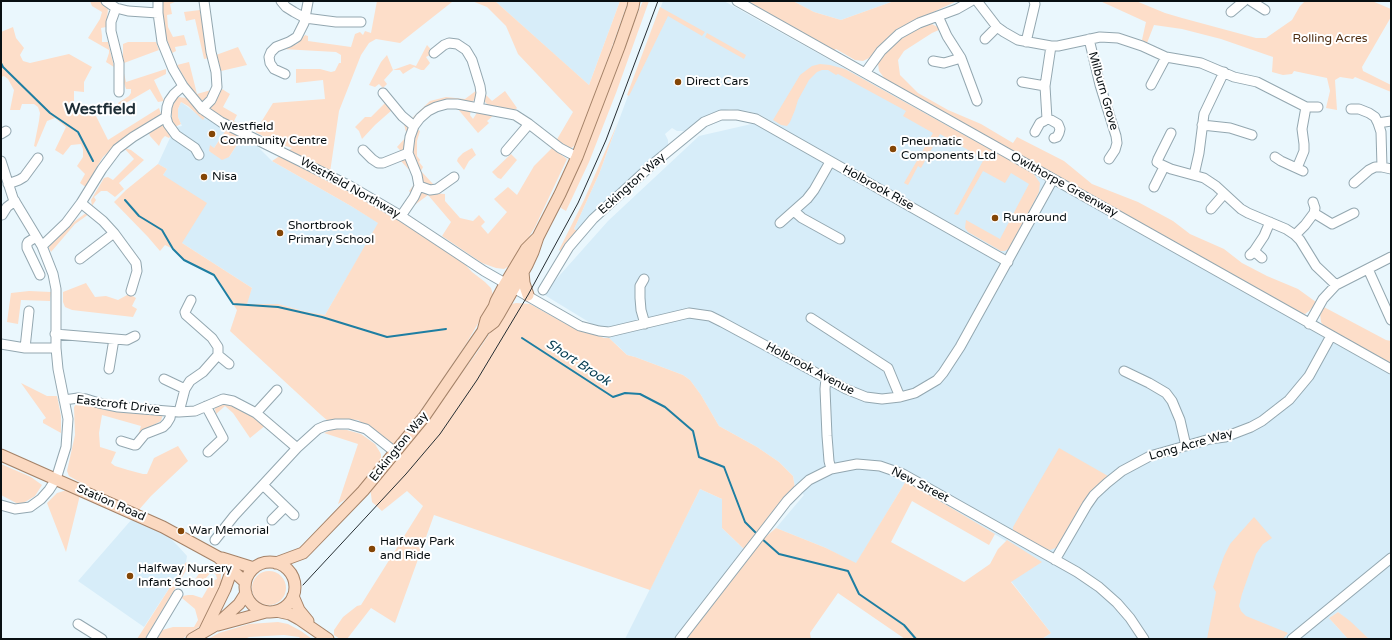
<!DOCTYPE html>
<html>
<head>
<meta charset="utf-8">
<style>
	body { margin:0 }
	#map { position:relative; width:1392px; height:640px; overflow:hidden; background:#eaf7fd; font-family:"Varela Round",sans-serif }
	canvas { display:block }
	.frame { position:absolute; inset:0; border:2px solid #080f12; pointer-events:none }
</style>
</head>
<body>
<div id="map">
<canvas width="1392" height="640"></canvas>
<div class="frame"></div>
</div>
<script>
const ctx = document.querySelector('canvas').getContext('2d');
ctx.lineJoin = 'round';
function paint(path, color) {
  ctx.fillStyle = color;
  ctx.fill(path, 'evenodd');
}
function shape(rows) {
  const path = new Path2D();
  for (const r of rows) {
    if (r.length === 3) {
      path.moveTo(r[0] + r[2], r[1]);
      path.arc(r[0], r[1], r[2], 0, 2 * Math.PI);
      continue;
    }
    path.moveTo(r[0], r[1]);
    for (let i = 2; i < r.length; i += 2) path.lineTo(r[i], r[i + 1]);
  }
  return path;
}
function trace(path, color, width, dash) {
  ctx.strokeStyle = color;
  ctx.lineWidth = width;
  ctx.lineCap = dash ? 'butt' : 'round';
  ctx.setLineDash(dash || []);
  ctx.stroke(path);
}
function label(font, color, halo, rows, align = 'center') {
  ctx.font = font + ' "Varela Round",sans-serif';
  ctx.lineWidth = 4;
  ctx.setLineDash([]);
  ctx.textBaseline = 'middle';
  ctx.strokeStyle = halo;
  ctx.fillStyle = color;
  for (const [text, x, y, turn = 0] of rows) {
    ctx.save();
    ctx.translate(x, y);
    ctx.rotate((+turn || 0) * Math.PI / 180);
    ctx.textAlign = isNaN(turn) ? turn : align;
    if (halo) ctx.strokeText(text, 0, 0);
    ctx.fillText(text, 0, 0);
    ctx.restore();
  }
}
paint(shape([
	[495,1,620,1,589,85,563,62],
	[663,1,724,1,1044,179,1391,375,1391,639,1369,639,1338,612,1329,618,1348,639,1042,639,1051,633,1011,581,1041,562,906,481,856,564,826,548,776,528,804,495,795,488,793,476,779,462,757,447,719,426,701,395,690,380,683,375,635,357,627,355,618,346,592,324,543,294,608,221,699,136,769,120,759,114,747,111,730,109,709,114,684,131,677,131,672,128,665,134,668,140,668,145,648,162,577,231,574,229,599,174],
	[793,1,894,1,841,20,814,12],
	[181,102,204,119,205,117,226,130,214,148,209,151,229,157,242,137,256,145,272,161,351,206,379,223,325,315,307,312,278,304,246,304,252,288,182,243,163,175,167,169,158,164,175,127,182,126,178,117,178,109],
	[700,489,722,499,722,528,750,555,686,639,625,639],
	[132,519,167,535,178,546,187,556,186,562,181,570,144,627,78,581]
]), '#d7edf9');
paint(shape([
	[90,1,100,1,108,9,106,27,101,28,102,36,102,42,108,42,114,67,106,62,109,53,109,50,88,38,100,19,102,12,92,6],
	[162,1,177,1,170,4,172,14,167,15,168,27,173,37,184,35,187,45,175,47,176,51,172,53,165,35,162,11],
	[377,1,495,1,589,85,620,1,628,1,581,135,574,146,570,149,556,141,573,112,518,54,506,26,487,7,472,1,452,2,400,43,376,39,369,43,361,55,339,111,329,179,392,216,461,260,472,272,485,282,491,288,493,295,490,303,466,344,431,396,399,440,394,445,389,443,358,420,344,419,328,421,321,415,230,331,237,310,214,275,184,260,173,249,165,245,160,251,148,237,114,202,126,190,158,164,167,169,163,175,207,203,182,243,252,288,247,304,278,304,307,312,325,315,378,223,351,206,272,161,292,148,279,144,255,132,273,103,325,99,323,80,296,83,296,69,320,69,331,72,335,71,339,63,341,63,341,55,336,52,282,49,297,44,305,35,308,36,308,41,351,47,355,34,360,32,363,35,365,31,371,33],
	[643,1,649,1,616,93,589,162,566,211,561,208,563,196,629,34],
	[747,1,793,1,814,12,841,20,894,1,957,1,897,29,869,58,863,61,855,60,836,49,834,51],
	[1100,1,1136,1,1165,13,1182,18,1256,38,1266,38,1292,20,1300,6,1305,1,1372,1,1391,9,1391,17,1362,67,1363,71,1391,85,1391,92,1355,77,1353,79,1340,77,1335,80,1337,110,1326,108,1330,91,1327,78,1294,71,1292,74,1283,75,1272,72,1273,57,1221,39,1182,29,1154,25,1147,43,1142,40,1146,22],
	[660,7,705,32,702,36,668,16,629,96,627,95],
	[200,10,209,58,204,59,195,19,186,21,184,12],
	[932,24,941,29,932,33,904,51,898,60,900,75,918,93,948,110,981,124,1013,143,1017,137,1064,161,1092,184,1138,202,1173,221,1190,234,1224,249,1242,263,1267,276,1298,289,1316,302,1313,307,1309,311,1305,314,1301,313,885,79,879,71,878,63,891,47,900,38,918,28],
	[13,27,16,38,24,48,20,55,23,61,30,63,69,54,92,67,84,82,84,92,74,91,74,108,95,114,108,140,159,108,161,114,122,139,103,157,95,170,87,188,80,183,85,174,77,166,83,157,83,149,81,144,71,145,63,155,55,150,66,127,55,118,47,121,36,147,34,146,39,121,40,113,38,107,34,104,22,104,20,110,10,110,14,90,8,79,4,76,1,77,1,32],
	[707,33,746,55,744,59,705,37],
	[128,42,156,42,159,50,124,63,123,57,123,44],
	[427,45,434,53,426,57,430,63,424,70,421,70,414,67,403,74,400,70,393,70,384,80,387,84,383,88,379,84,375,87,369,85,381,62,387,55,393,70,410,64,416,66],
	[238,47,247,65,221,71,216,55],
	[189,62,197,94,211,90,209,96,205,101,199,101,190,90,189,86,177,65],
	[820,64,830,65,845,69,1033,173,1040,183,1039,192,1011,247,1005,251,1001,251,968,232,965,228,966,220,1000,239,1029,184,1011,173,1005,183,983,171,958,215,954,214,984,159,940,134,921,168,918,166,908,185,904,183,933,133,903,116,906,111,838,74,836,75,828,70,822,70,817,72,809,80,798,100,795,110,790,122,787,126,781,125,773,120,800,75,812,66],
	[123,69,126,82,166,69,166,74,154,80,164,101,158,102,150,89,119,107,118,103,129,96,131,93,131,89,126,89,124,83,122,84],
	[222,89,230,94,223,107,237,115,234,121,245,127,244,129,223,119,211,111,209,107,211,103,214,104],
	[477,90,476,98,472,102,452,101,416,117,412,118,430,101,446,97,465,99],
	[505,91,517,108,514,111,488,105,484,101,484,93,492,101],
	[178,97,187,98,205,117,203,120,188,106,181,102,178,109,178,117,181,124,175,127,172,120,172,106],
	[385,103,392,110,375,125,362,139,359,131,355,127,365,117,371,117],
	[457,108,471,110,470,115,473,119,478,111,495,114,487,121,489,123,478,133],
	[403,120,420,131,417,141,417,156,420,160,419,162,423,167,421,171,433,184,428,193,445,194,445,201,460,218,473,221,479,215,485,222,481,226,488,234,507,212,494,199,508,187,517,195,534,166,552,148,567,159,535,227,514,261,509,266,504,269,496,268,482,263,442,236,451,222,428,195,412,207,411,193,409,191,413,186,413,177,412,173,400,160,402,152,397,147,407,136],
	[618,122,599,174,574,229,577,231,561,251,559,250,584,200],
	[163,125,171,136,169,138,165,136,162,139,159,146,150,136,148,130],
	[226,130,242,137,229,157,222,160,209,151,210,145,214,148],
	[124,148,131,150,144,160,119,183,124,189,115,197,107,191,101,191,94,197,96,200,92,206,91,200,104,178,108,177,113,180,134,159],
	[472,148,476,155,469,161,464,170,457,161,458,158,463,153],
	[511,154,517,160,501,179,498,178,492,172],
	[86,213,89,214,75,224,51,252,49,248,50,244,55,241,71,224],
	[86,283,95,297,106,296,118,300,129,294,136,298,132,306,137,309,133,317,72,310,65,307,63,302,63,292],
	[29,291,51,292,50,301,21,300,18,324,7,322,11,293],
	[516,303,530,304,566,324,604,338,609,338,627,355,635,357,683,375,690,380,701,395,719,426,757,447,779,462,793,476,795,488,745,550,722,528,722,499,700,489,650,590,434,515,395,623,371,608,347,639,340,639,334,635,334,630,343,617,357,606,361,605,423,506,407,491,382,511,372,502,370,487,440,402,476,354,500,318,512,304],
	[1322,306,1386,340,1391,341,1391,365,1324,326,1321,322,1320,313],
	[21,383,47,396,57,396,61,416,61,433,43,423,43,420,46,418],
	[78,402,104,406,129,413,163,414,161,421,146,429,138,436,141,426,102,415,99,433,100,447,116,452,111,463,115,466,128,470,143,474,147,474,154,458,178,446,188,461,151,496,137,512,112,500,69,476,67,471,75,435,74,407],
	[221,403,229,404,241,410,266,425,250,438,233,413,225,406,216,414,215,409,216,405],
	[334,429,347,430,361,434,375,444,381,454,381,459,373,470,351,496,338,504,358,444,324,433],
	[1059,448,1108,476,1095,488,1058,547,1050,550,1045,549,1013,531,1013,527],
	[1,464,31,477,42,485,35,496,20,505,1,495],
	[906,481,995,534,989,545,912,501,891,542,964,582,990,564,998,549,1007,540,1042,562,1011,582,1051,633,1042,639,905,639,838,593,810,633,811,639,686,639,750,555,763,539,776,528,826,548,856,563],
	[67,490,80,495,66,552,47,503,57,493],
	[1254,517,1272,538,1263,544,1256,554,1242,594,1239,606,1241,611,1246,616,1288,633,1283,639,1207,639,1216,592,1213,587,1224,556,1230,544],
	[186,562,188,567,145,639,137,639],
	[209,566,214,568,221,574,221,584,206,617,200,626,182,639,154,639,159,631,173,627,194,627,198,620,195,609,182,598,183,596,188,595,193,595,202,598,212,581,217,579,216,575,212,571,199,586,193,587,192,584,200,572,205,567],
	[269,588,17],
	[1338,612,1350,621,1369,639,1348,639,1329,618],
	[278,622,288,624,301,631,312,639,301,639,299,637,284,635,249,637,245,639,208,639,219,633,249,624]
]), '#fddec9');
trace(shape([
	[1,63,3,67,50,113,78,132,93,161],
	[125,200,139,216,162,230,173,249,184,260,214,275,233,304,278,307,322,317,387,337,446,329],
	[522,338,613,397,625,393,640,394,665,407,693,431,699,457,724,467,745,522,758,535],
	[761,538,779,554,848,571,859,594,904,625,916,639]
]), '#1e7ea2', 2);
const minor = shape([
	[106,1,116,8,128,11,158,13],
	[158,1,158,13,162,42,173,69,183,86,202,109,221,122,350,186,401,216,484,271,580,326,599,331,609,332,689,313,710,316,722,322,846,389,866,397,882,399,900,397,915,393,937,380,943,373,960,347,1053,179],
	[281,1,286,7,294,12,305,18,336,22,361,22],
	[737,1,1391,369],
	[977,1,997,27,1004,32,1018,40,1051,46,1058,46,1100,37,1118,38,1142,46,1166,57,1201,63,1234,77,1257,82,1306,107,1318,107],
	[1251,1,1265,10],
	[116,8,111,22,111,31,119,63,119,92],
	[1231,12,1244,1],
	[938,16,947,36,961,58,977,101],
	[985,39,997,27],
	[1089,39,1100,85,1116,136,1117,143,1115,150,1109,159],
	[1026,42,1035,4,1034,1],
	[434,53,444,45,449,43,457,44,466,50,472,60,480,86,481,93,478,108],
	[933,61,944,63,961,58],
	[865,73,881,51,899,34,919,23,957,9,971,1],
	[285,74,274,69,270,63,269,57,271,52,276,47,289,42,297,37,304,23,308,2],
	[1022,82,1045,86],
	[1151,85,1166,57],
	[183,86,174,94,169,101,167,107,166,117,168,124,176,135,195,148,199,155],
	[383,93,402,116,414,126],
	[202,109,211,100,217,87,216,72,211,52,204,1],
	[1351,109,1359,109,1369,113,1375,117,1378,123,1381,132,1382,167],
	[1047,119,1045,86,1051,46],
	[1378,123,1391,121],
	[1202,125,1230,128,1252,135],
	[1035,132,1040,123,1044,121,1047,119,1051,120,1058,124,1060,129,1059,133,1057,137,1054,138],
	[1171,133,1158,159,1157,162,1160,164,1171,169,1204,178,1216,186,1241,209,1248,213,1286,229,1295,235,1300,240,1316,266,1336,285],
	[1,134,6,131],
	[363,150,372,159,378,163,383,163,408,153],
	[506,151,529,124],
	[1275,157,1281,161,1303,171],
	[1,161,13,198,42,246,53,274,56,289,56,348,58,369,68,419,66,447,56,479,49,490,41,499,30,507,15,509,1,505],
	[1297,168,1304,151,1304,144,1302,129,1306,107],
	[1194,175,1199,153,1204,114,1224,72],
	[1354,183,1369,170,1375,167,1382,167,1391,169],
	[8,184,19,180,24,177,38,158],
	[419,186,430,190,437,189,454,177],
	[1154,187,1164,167],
	[81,203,103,221,114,233,136,263,137,271,131,291],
	[1211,209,1224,194],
	[794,211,802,218,840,239],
	[1314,213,1332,224,1354,213],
	[2,215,7,207,15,201],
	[401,216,414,197,419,186,417,175,408,153,410,137,414,126,420,118,428,111,436,107,447,104,457,104,515,115,529,124,560,148,577,157],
	[780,223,807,199,814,190,830,162],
	[1295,235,1305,225,1314,213,1315,208,1313,202],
	[36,237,28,242,27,244,27,248,40,275],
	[42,246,66,223,81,203,102,169,117,149,133,137,166,117],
	[1254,251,1262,258],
	[1250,255,1254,251,1264,236,1270,222],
	[80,259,114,233],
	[1368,269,1391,320],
	[644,279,640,286,640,298,641,310,645,324],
	[543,290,569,247,593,219,654,163,704,122,721,115,737,115,756,119,1008,262],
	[191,300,185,312,186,315,212,338,218,347,218,355],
	[811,318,888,368,900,397],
	[1309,324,1323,299,1336,285,1391,257],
	[55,334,127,340,135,336],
	[1,344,25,348,56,348],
	[25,348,29,311],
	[218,355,229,364],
	[109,369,114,339],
	[1124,371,1149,383,1166,393,1172,401,1180,420,1186,446],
	[826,378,825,389,827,436,829,461,831,469],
	[164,379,185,389],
	[64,400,78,398,86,399,99,403,118,407,179,412,195,411,223,399,233,401,256,413,297,448],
	[206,406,223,438,208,452],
	[179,412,185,389,190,381,203,372,218,355],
	[256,413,277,390],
	[121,441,134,445,136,445,145,434,163,427,167,423,170,418,171,412],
	[263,485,294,515],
	[272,520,285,507],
	[215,540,234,516,297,448,318,429,325,426,336,424,349,424,366,429,395,452],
	[1055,560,1087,505,1094,495,1107,483,1122,471,1150,456,1210,439,1225,437,1251,427,1262,421,1289,400,1309,376,1331,336],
	[78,624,102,639],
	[151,639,178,594],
	[680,639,787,501,798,490,809,480,831,469,857,464,880,466,903,474,1077,572,1099,587,1117,603,1130,618,1144,639],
	[1292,639,1391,558]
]);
const major = shape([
	[523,272,524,283,528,295],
	[486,328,494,322,499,314,527,265,533,252,538,237,560,194,577,157,619,47,633,7,634,1],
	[1,455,163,527,218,557,245,582],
	[222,558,254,568],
	[270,587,25],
	[276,563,303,553,307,549,363,491,424,417,483,331,486,320,494,307,496,301,505,284,526,249,538,237],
	[293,596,299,610,308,621],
	[276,611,290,614,299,619,328,639],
	[218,625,266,612],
	[204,632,225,589,232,569],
	[192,639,216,625,239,604,246,593]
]);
trace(minor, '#93a7b0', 11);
trace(major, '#a48268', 13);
trace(minor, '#fff', 9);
trace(major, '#fbd9c1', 11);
trace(shape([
	[303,585,406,474,440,434,477,380,528,295,578,203,606,140,658,1]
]), '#262e32', 1);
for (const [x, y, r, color] of [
	[678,82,4,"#844606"],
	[212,134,4,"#844606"],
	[893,149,4,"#844606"],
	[204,177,4,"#844606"],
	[995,218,4,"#844606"],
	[280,233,4,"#844606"],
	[181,531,4,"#844606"],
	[372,549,4,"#844606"],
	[130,576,4,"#844606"]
]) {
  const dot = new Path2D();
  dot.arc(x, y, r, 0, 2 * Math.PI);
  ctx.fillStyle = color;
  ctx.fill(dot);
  trace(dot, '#fff', 1.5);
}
label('12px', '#4f2d11', '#fff', [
	["Rolling Acres",1330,39]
]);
label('12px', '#080f12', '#fff', [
	["Direct Cars",686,82],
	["Westfield",220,127],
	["Community Centre",220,141],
	["Pneumatic",901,142],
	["Components Ltd",901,156],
	["Nisa",212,177],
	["Runaround",1003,218],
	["Shortbrook",288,226],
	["Primary School",288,240],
	["War Memorial",189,531],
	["Halfway Park",380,542],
	["and Ride",380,556],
	["Halfway Nursery",138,569],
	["Infant School",138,583]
], 'left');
label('12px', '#080f12', '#fff', [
	["Milburn Grove",1103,91,74],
	["Eckington Way",632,184,-42],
	["Owlthorpe Greenway",1064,185,29],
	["Westfield Northway",350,188,29],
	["Holbrook Rise",878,188,29],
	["Holbrook Avenue",810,369,28],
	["Eastcroft Drive",118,405,7],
	["Long Acre Way",1191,445,-16],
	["Eckington Way",399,447,-51],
	["New Street",920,485,27],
	["Station Road",111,503,24]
]);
label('italic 13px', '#023a4f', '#fff', [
	["Short Brook",578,363,33]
]);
label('bold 16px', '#1e2e36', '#fff', [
	["Westfield",100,110]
]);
</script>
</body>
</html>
